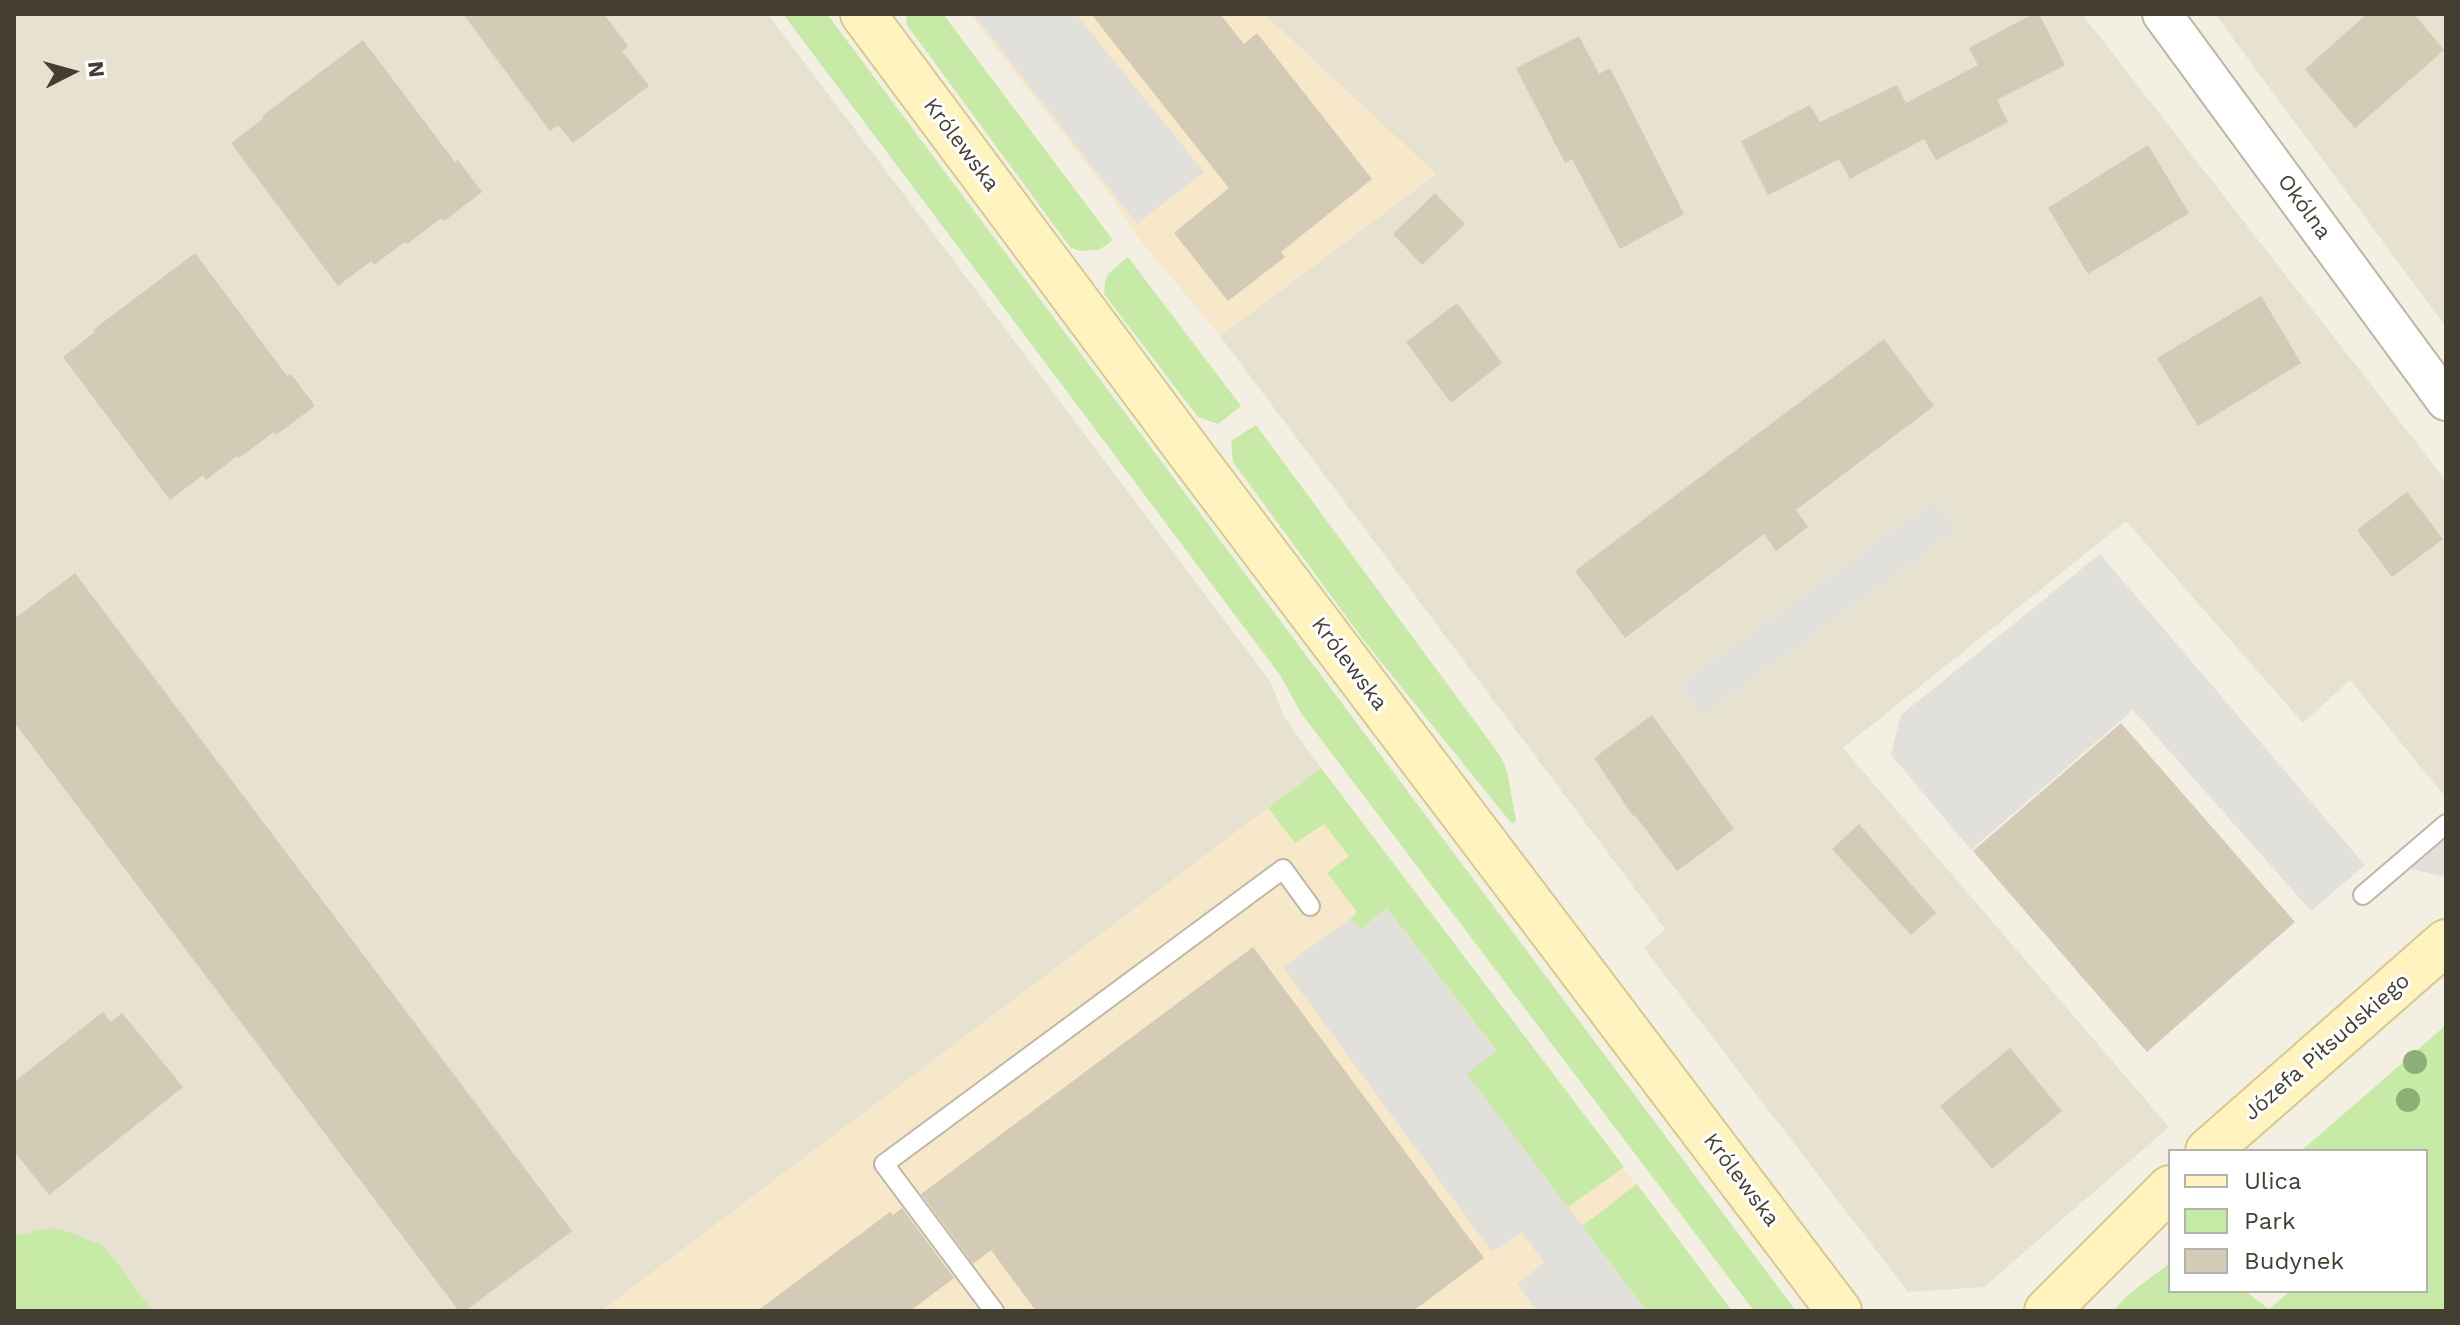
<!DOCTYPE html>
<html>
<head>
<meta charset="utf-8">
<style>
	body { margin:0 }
	#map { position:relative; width:2460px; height:1325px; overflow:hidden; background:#f3efe2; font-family:"Work Sans",sans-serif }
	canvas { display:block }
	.frame { position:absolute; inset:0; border:16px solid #443f32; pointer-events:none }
	.legend { position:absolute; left:2168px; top:1149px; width:260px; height:144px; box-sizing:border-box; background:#fff; border:2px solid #b4b2ad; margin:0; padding:10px 14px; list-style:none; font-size:24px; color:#443f32 }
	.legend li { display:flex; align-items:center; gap:16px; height:40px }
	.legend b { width:40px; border:2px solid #b4b2ad }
	.north { position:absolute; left:32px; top:32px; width:80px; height:80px; -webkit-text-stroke:6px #fff; paint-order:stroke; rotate:84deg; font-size:22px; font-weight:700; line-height:32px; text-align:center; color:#443f32 }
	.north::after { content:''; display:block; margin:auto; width:28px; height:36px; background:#443f32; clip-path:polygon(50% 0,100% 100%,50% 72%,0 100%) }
</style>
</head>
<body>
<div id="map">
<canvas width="2460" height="1325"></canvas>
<div class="frame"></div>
<ul class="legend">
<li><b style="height:10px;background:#fff4bf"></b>Ulica</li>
<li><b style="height:22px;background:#c7eba6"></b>Park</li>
<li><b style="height:22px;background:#d4cbb6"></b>Budynek</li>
</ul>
<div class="north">N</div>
</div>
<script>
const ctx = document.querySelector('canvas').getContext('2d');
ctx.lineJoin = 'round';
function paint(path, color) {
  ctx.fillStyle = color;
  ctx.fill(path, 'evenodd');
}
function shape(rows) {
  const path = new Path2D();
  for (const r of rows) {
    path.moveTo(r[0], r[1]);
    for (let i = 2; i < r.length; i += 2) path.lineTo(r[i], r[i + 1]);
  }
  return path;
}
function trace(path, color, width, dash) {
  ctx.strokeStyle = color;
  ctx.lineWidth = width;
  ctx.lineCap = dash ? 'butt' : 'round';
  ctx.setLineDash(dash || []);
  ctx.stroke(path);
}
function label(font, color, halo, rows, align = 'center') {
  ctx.font = font + ' "Work Sans",sans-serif';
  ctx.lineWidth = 6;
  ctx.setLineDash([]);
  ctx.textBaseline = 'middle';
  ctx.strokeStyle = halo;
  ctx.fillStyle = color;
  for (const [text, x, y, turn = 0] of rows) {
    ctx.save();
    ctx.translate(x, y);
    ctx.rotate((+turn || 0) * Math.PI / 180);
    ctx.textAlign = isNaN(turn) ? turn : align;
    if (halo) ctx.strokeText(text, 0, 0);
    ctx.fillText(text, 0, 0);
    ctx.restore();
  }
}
paint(shape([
	[14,14,768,14,1270,681,1284,717,1321,768,601,1311,14,1311],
	[1264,14,2082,14,2446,481,2446,798,2350,680,2303,723,2126,521,1843,748,2169,1127,1984,1287,1908,1292,1644,948,1665,929,1220,336,1436,174],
	[2215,14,2446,14,2446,327]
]), '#e7e1cf');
paint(shape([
	[969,14,1264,14,1436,174,1220,336,1136,235,1108,192],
	[1321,768,1731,1311,601,1311]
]), '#f7e8ca');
paint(shape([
	[783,14,827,14,1796,1311,1754,1311,1301,713,1280,675],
	[906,14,943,14,1113,240,1099,250,1080,251,1070,247,907,25],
	[1128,257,1241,406,1218,424,1198,417,1104,294,1105,282,1109,273],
	[1256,425,1496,750,1504,763,1508,776,1516,821,1512,824,1365,642,1233,462,1231,441],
	[1321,768,1624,1167,1567,1208,1466,1073,1496,1050,1387,908,1361,929,1351,918,1357,912,1327,873,1349,856,1324,824,1295,843,1268,808],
	[2446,1025,2446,1311,2113,1311,2129,1294,2170,1263,2170,1291,2245,1291,2269,1309,2290,1291,2426,1291,2426,1151,2301,1151],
	[1637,1184,1732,1311,1647,1311,1581,1227],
	[50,1228,70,1232,103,1246,119,1265,152,1311,14,1311,14,1236]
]), '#c7eba6');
paint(shape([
	[973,14,1076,14,1204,172,1137,224],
	[1935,500,1957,530,1702,715,1680,685],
	[2100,554,2365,865,2311,911,2133,710,1971,850,1891,755,1901,715],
	[2446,838,2446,877,2411,869],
	[1387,908,1496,1051,1467,1074,1647,1311,1537,1311,1517,1284,1544,1263,1522,1232,1492,1252,1283,967,1351,918,1361,929]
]), '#e2e0db');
paint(shape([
	[463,14,604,14,628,46,622,51,649,86,573,143,558,125,550,131],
	[1091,14,1220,14,1244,44,1257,33,1372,179,1281,252,1285,257,1228,301,1174,233,1229,188],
	[2033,14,2039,14,2065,65,1997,100,2008,122,1936,160,1924,139,1850,179,1839,159,1768,195,1741,141,1810,105,1820,122,1897,85,1906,103,1978,65,1969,48],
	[2367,14,2414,14,2444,50,2355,128,2305,69],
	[1579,36,1599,74,1610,68,1684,214,1620,249,1572,159,1565,163,1516,68],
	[363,40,455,162,458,160,482,192,444,221,441,218,407,244,405,242,374,265,371,261,338,286,231,143,264,118,262,116],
	[2148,145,2189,213,2088,274,2048,208],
	[1435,193,1465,224,1422,265,1393,234],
	[195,253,287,376,291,374,315,406,276,435,274,432,239,458,237,456,206,480,203,475,170,500,63,357,95,332,93,330],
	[2261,296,2301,363,2198,426,2157,358],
	[1457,303,1502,363,1451,403,1406,342],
	[1884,339,1934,406,1796,510,1808,527,1776,551,1764,534,1625,638,1575,571],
	[2407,492,2443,539,2392,577,2357,530],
	[75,573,572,1231,465,1311,459,1311,14,722,14,619],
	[1652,715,1734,829,1677,871,1635,815,1633,816,1594,758],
	[2121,723,2295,922,2147,1052,1973,851],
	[1859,824,1936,913,1911,935,1832,849],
	[1253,947,1484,1258,1413,1311,1036,1311,991,1250,973,1264,921,1194],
	[103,1012,111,1022,122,1013,183,1087,49,1195,14,1151,14,1082],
	[2010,1048,2062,1111,1992,1169,1940,1106],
	[902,1208,954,1278,910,1311,757,1311,890,1212,893,1215]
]), '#d4cbb6');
const lane = shape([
	[2363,895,2446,824],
	[994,1311,884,1164,1283,869,1310,906]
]);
const street = shape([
	[2162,14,2446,401]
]);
const secondary = shape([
	[863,14,1193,457,1839,1311],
	[2208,1151,2446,942],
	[2047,1311,2170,1188]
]);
trace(lane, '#beb7a4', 22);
trace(street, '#beb7a4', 42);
trace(secondary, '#d6c98d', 48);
trace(lane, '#fff', 18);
trace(street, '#fff', 38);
trace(secondary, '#fff4bf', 44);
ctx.fillStyle = '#8eaf78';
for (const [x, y] of [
	[2415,1062],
	[2408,1100]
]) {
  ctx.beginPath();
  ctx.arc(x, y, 12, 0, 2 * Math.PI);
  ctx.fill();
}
label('22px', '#443f32', '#fff', [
	["Królewska",961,145,53],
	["Okólna",2304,207,54],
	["Królewska",1349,664,53],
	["Józefa Piłsudskiego",2327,1047,-41],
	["Królewska",1741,1180,53]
]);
</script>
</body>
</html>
